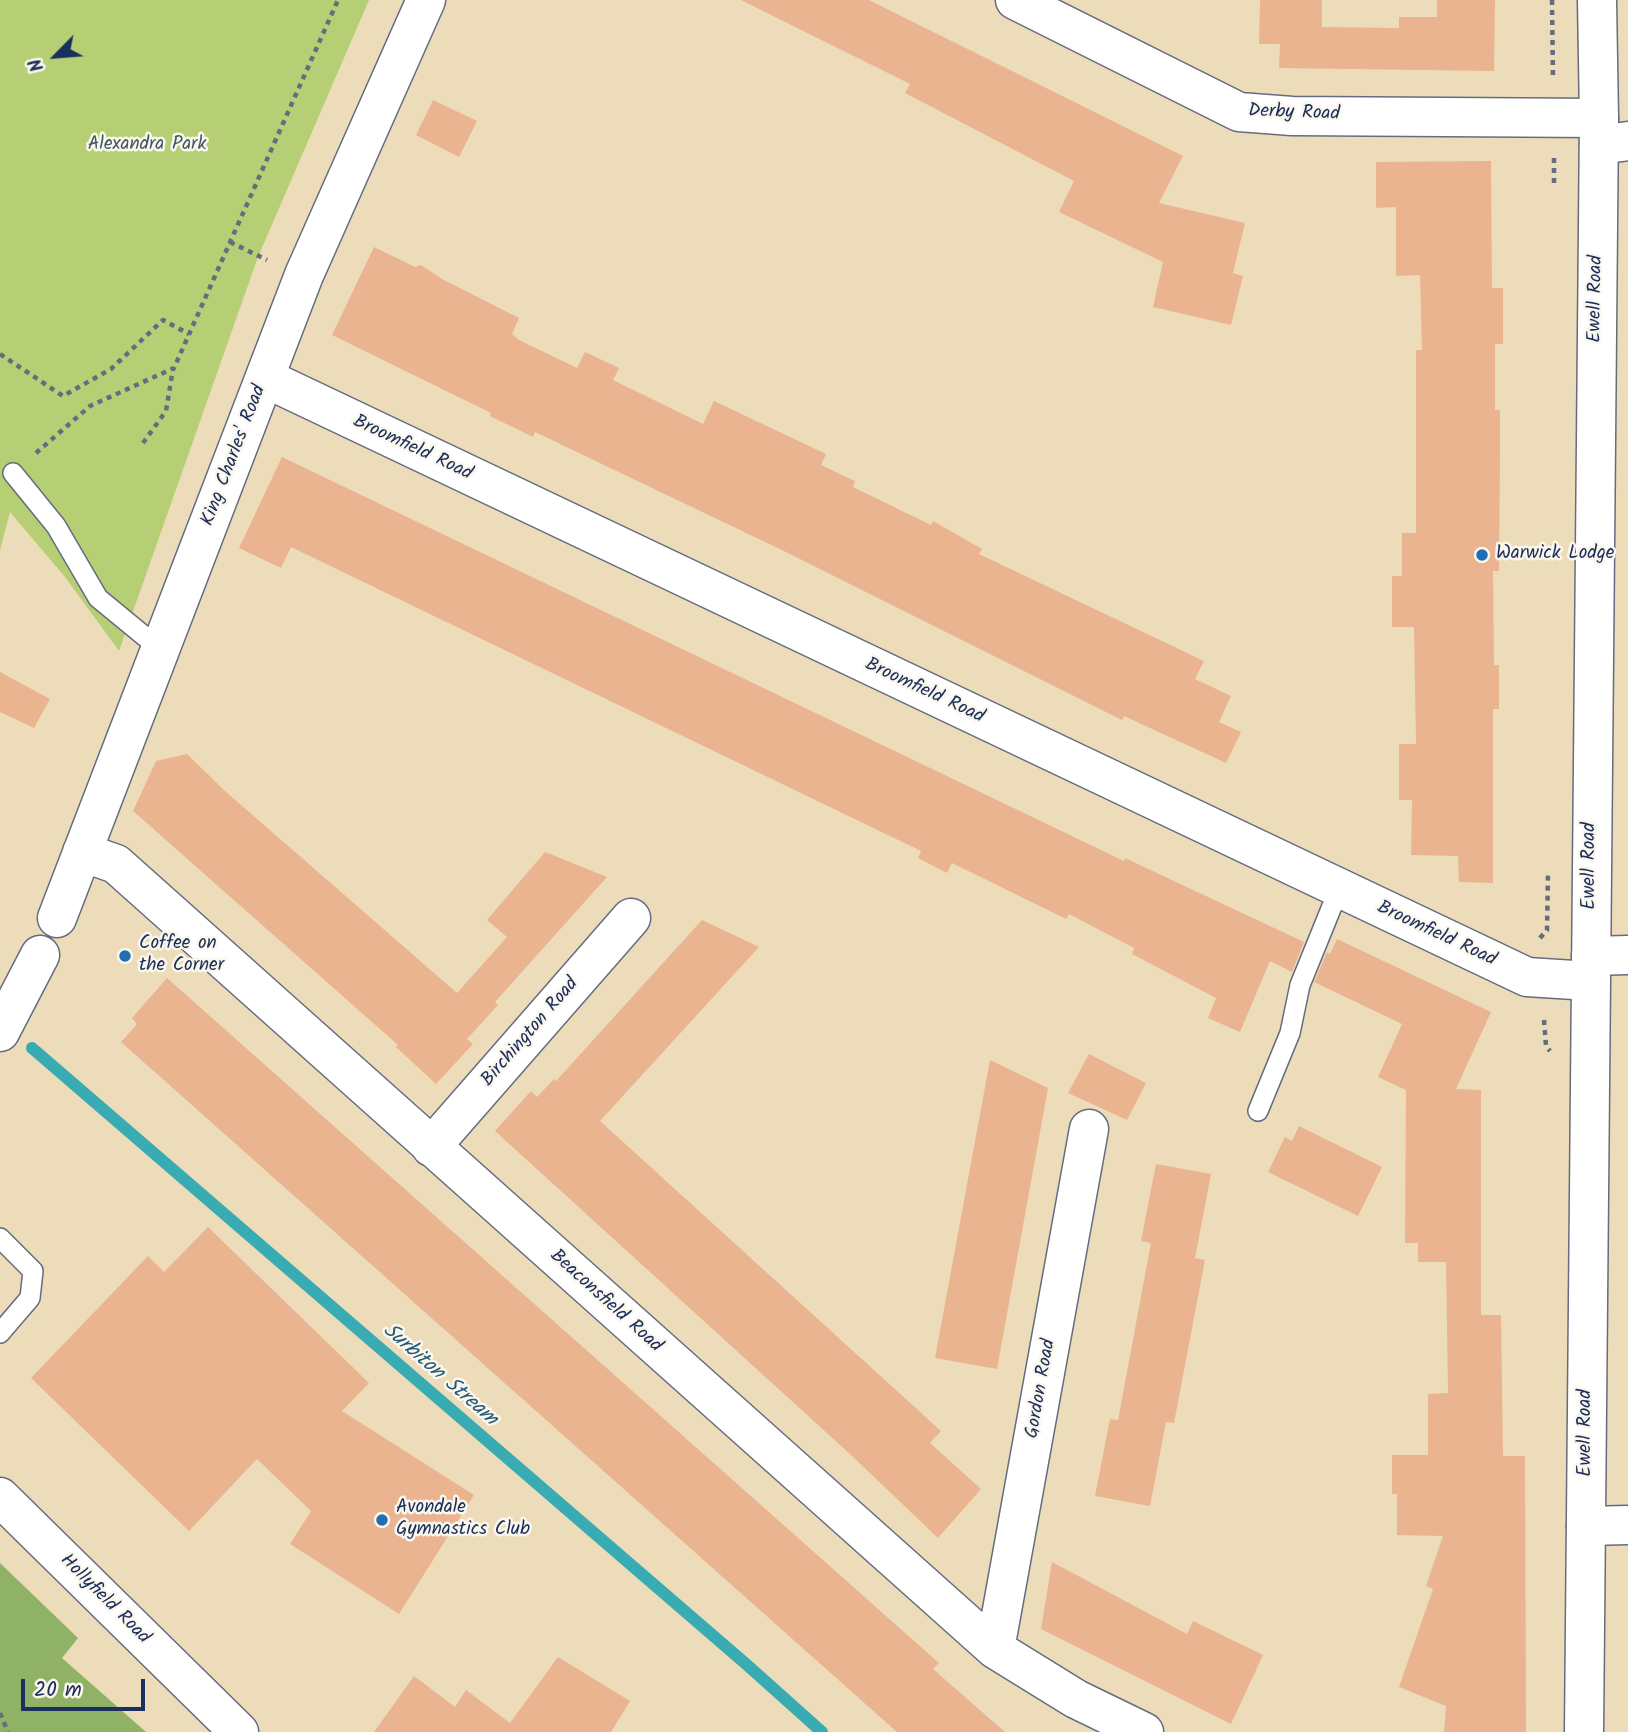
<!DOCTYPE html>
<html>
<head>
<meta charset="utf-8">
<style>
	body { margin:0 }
	#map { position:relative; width:1628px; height:1732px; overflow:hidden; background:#eddcb9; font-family:Kalam,sans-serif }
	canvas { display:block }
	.north { position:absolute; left:21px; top:21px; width:70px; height:70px; -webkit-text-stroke:5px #fbf7ec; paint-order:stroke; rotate:245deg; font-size:19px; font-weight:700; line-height:28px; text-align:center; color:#1b2f5e }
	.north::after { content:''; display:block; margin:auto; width:24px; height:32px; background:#1b2f5e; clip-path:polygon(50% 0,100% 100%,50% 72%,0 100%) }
	.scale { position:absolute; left:21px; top:1679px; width:124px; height:32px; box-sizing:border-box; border:4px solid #1b2f5e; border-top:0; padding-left:9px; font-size:21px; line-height:24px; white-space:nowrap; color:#1b2f5e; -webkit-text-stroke:5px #fbf7ec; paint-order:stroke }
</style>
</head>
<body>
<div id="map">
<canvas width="1628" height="1732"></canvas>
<div class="north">N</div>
<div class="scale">20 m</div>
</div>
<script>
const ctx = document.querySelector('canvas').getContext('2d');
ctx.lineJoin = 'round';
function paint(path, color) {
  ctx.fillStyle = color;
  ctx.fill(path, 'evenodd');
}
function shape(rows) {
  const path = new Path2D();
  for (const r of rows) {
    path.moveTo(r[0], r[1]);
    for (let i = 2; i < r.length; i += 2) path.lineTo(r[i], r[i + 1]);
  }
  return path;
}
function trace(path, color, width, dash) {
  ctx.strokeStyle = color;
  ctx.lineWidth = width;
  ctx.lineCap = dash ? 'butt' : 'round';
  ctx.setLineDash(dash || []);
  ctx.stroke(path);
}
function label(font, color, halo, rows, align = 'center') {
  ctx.font = font + ' Kalam,sans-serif';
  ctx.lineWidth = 5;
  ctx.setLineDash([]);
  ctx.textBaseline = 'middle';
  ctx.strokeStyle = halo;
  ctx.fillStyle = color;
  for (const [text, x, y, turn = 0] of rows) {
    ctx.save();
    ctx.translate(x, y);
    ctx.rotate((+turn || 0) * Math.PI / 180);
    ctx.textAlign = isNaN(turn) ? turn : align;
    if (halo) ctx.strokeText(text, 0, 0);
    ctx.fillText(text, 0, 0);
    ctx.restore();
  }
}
paint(shape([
	[0,0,369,0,258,257,119,651,65,577,10,512,0,550]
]), '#b6cf75');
paint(shape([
	[0,1563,78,1638,62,1658,146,1732,0,1732]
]), '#90b266');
trace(shape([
	[32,1048,746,1664,822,1732]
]), '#39abb2', 12);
paint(shape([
	[741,0,869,0,1183,156,1159,203,1245,223,1233,273,1243,276,1231,325,1153,307,1163,262,1059,212,1074,181,905,93,910,84],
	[1260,0,1322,0,1322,27,1399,28,1399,17,1437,17,1437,0,1495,0,1494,71,1279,68,1280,44,1259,44],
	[433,100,477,121,459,157,416,135],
	[1491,161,1492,288,1503,288,1503,344,1495,344,1495,410,1500,410,1500,458,1499,571,1493,571,1494,665,1499,665,1499,709,1493,709,1493,883,1459,882,1458,856,1411,855,1412,800,1399,800,1399,744,1416,744,1414,627,1392,627,1392,576,1402,576,1402,533,1416,533,1416,350,1422,350,1420,275,1396,276,1396,207,1376,208,1376,162],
	[374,247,415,267,421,265,442,279,519,318,512,334,519,340,577,368,585,352,619,368,613,380,703,424,714,401,826,454,821,465,855,481,853,487,931,525,933,521,982,549,979,554,1204,661,1195,679,1231,696,1219,722,1241,732,1226,763,1124,716,1122,720,788,553,535,432,533,437,490,416,491,413,332,335],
	[282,457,1124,861,1125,858,1304,942,1292,972,1270,961,1240,1032,1208,1018,1216,998,1132,954,1134,948,1069,914,1066,919,952,863,947,873,918,858,921,851,291,547,281,568,239,548],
	[0,672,50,699,34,728,0,712],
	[187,754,225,791,457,993,507,937,487,920,545,852,607,877,495,1002,498,1005,467,1039,473,1044,436,1084,396,1047,398,1045,133,811,156,761],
	[702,920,759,947,600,1121,941,1431,930,1443,981,1489,938,1538,850,1454,495,1131,531,1091,537,1097,554,1079,556,1081],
	[1337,939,1491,1012,1456,1089,1481,1090,1481,1315,1501,1315,1503,1456,1525,1456,1526,1732,1444,1732,1446,1706,1399,1687,1433,1589,1426,1586,1443,1536,1397,1535,1397,1494,1392,1494,1392,1455,1428,1455,1428,1394,1448,1393,1446,1262,1418,1262,1418,1243,1405,1243,1406,1090,1378,1077,1402,1024,1314,982,1327,952,1330,954],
	[167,978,939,1663,933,1669,1005,1732,897,1732,121,1042,137,1024,132,1018],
	[1089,1054,1146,1083,1127,1120,1068,1093],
	[990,1060,1048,1088,997,1369,935,1358],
	[1299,1126,1382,1167,1358,1216,1268,1172,1285,1137,1292,1141],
	[1156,1164,1211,1174,1195,1258,1205,1260,1174,1423,1166,1422,1150,1506,1095,1496,1110,1419,1118,1420,1151,1243,1141,1241],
	[208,1227,369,1383,342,1411,474,1495,399,1614,290,1544,311,1511,257,1459,189,1531,31,1378,148,1256,164,1272],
	[1052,1562,1187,1634,1193,1621,1263,1655,1231,1724,1041,1629],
	[558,1657,630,1701,611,1732,374,1732,414,1676,455,1707,466,1690,510,1723]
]), '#eab491');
const service = shape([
	[13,473,56,526,98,598,160,649],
	[1258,1111,1290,1033,1300,985,1339,889],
	[0,1238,33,1271,30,1298,0,1333]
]);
const minor = shape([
	[1015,0,1239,112,1292,116,1599,118],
	[1599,145,1628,141],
	[265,378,1527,977,1590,981],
	[82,852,116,864,995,1649,1076,1699,1144,1732],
	[57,918,304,275,426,0],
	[1591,956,1628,955],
	[0,1032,40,955],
	[431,1147,631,918],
	[1586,1526,1628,1525],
	[995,1649,1089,1129]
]);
const tertiary = shape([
	[0,1497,239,1732]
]);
const primary = shape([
	[1584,1732,1599,118,1597,0]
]);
trace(service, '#646c7e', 22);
trace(minor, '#646c7e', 41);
trace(tertiary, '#646c7e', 41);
trace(primary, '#646c7e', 41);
trace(shape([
	[1552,0,1553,80],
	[1554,158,1554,188],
	[230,242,267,260],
	[0,354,63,396,111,369,163,320,189,334],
	[143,443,166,411,173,369],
	[36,453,90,406,174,368,338,0],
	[1540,938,1547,930,1548,872],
	[1544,1020,1546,1046,1550,1051],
	[0,1713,8,1732]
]), '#646c7e', 4.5, [5, 5]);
trace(service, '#fff', 19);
trace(minor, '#fff', 38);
trace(tertiary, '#fff', 38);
trace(primary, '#fff', 38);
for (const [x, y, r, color] of [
	[1482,555,7,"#1f6fb2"],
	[125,956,7,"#1f6fb2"],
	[382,1520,7,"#1f6fb2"]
]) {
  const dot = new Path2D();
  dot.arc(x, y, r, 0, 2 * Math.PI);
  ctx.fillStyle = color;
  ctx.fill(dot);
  trace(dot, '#fbf7ec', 2.5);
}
label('19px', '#1b2f5e', '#fbf7ec', [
	["Derby Road",1294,114,2],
	["Ewell Road",1597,299,-89],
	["Broomfield Road",412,449,25],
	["King Charles' Road",235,456,-69],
	["Broomfield Road",924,692,25],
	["Ewell Road",1591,866,-90],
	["Broomfield Road",1436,935,25],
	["Birchington Road",531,1033,-49],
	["Beaconsfield Road",605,1302,42],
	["Gordon Road",1042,1389,-80],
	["Ewell Road",1587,1433,-90],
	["Hollyfield Road",104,1600,45]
]);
label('19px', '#425764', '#fbf7ec', [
	["Alexandra Park",147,146]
]);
label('19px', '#1b2f5e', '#fbf7ec', [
	["Warwick Lodge",1496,555],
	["Coffee on",139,945],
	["the Corner",139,967],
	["Avondale",396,1509],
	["Gymnastics Club",396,1531]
], 'left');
label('italic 21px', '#265a7b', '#fbf7ec', [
	["Surbiton Stream",439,1376,41]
]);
</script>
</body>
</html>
